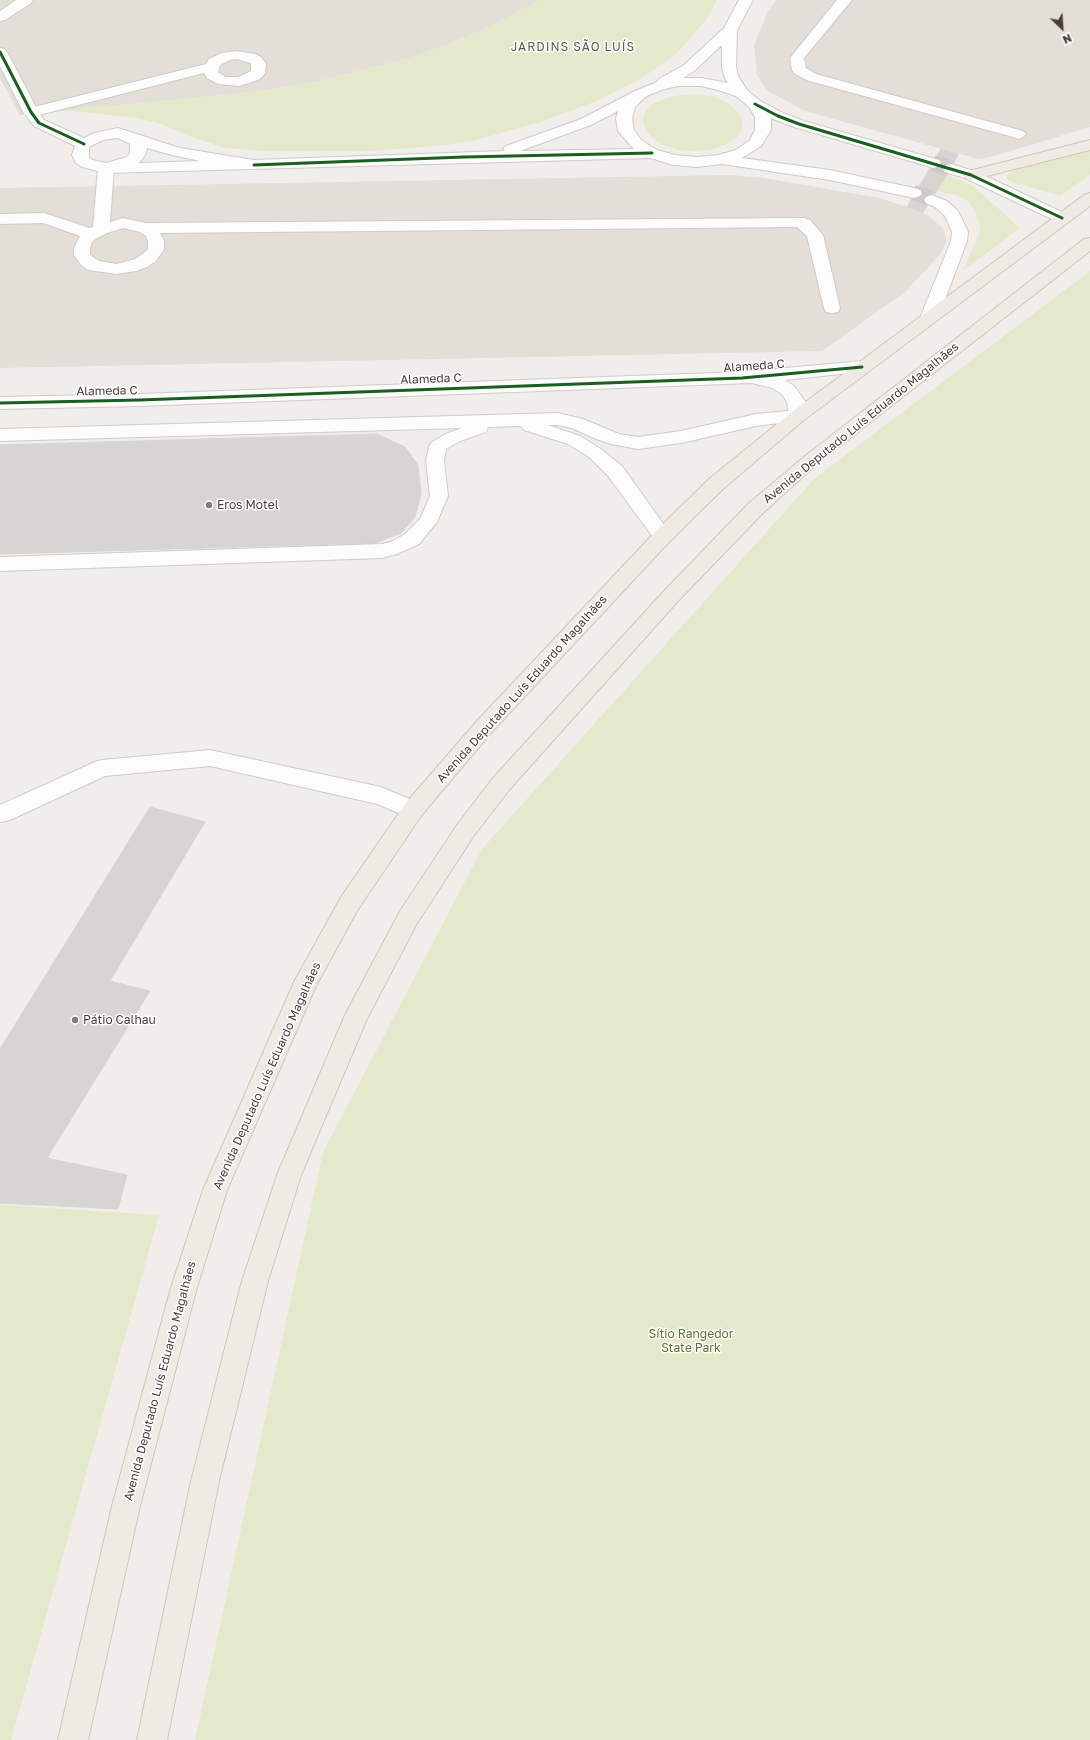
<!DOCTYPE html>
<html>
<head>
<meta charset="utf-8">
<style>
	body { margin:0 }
	#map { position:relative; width:1090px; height:1740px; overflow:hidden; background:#f0edeb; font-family:"Golos Text",sans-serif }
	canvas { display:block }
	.north { position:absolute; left:1042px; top:8px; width:40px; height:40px; -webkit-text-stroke:3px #fff; paint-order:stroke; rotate:155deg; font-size:11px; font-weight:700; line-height:16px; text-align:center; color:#473d37 }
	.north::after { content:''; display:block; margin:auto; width:14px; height:18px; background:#473d37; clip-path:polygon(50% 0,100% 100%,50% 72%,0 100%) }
</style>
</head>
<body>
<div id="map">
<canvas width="1090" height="1740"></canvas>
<div class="north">N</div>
</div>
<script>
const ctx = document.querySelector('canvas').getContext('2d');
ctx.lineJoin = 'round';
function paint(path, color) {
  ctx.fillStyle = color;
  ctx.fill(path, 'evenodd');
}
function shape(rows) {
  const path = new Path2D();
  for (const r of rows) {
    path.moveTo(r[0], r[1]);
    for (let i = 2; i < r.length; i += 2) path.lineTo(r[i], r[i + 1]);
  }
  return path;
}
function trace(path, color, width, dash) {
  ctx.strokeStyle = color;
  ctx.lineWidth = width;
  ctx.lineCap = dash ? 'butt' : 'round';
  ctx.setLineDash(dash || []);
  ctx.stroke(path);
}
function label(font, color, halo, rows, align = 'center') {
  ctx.font = font + ' "Golos Text",sans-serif';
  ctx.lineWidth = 3;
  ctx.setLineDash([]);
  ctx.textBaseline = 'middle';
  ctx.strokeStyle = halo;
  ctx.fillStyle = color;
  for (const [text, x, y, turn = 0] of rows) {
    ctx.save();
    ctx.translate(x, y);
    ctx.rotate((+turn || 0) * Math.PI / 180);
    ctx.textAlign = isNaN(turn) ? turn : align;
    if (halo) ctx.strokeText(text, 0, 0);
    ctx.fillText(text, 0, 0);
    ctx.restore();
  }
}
paint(shape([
	[0,0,540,0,489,27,447,45,407,59,307,84,244,93,20,115,0,78],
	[777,0,1090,0,1090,127,991,157,978,159,805,111,768,91,757,75,754,45,768,11],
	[732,175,763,178,880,198,923,212,943,228,947,242,937,258,905,292,822,351,0,368,0,188]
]), '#e4ded8');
paint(shape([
	[540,0,717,0,706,20,676,54,639,80,599,100,544,121,473,141,434,146,371,151,263,151,225,148,186,135,156,122,128,117,63,110,244,93,307,84,407,59,447,45,489,27],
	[698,94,714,97,728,103,737,111,742,120,742,130,735,139,724,145,710,150,694,151,678,150,663,145,652,138,645,129,643,120,646,111,654,103,667,98,682,95],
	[1090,150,1090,175,1060,196,1009,181,1006,176,1016,169],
	[946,175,972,185,1020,228,963,271,981,229,975,211,968,201,956,195,937,191],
	[1090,271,1090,1740,195,1740,323,1152,482,849,814,479],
	[0,1205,159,1215,11,1740,0,1740]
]), '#e4e9cc');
const building = shape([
	[941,149,958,154,951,169,923,212,907,207,941,149],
	[377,434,405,447,418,465,421,494,415,517,401,533,375,543,0,554,0,445,377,434],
	[150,807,205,822,110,981,150,991,47,1158,127,1175,118,1209,0,1203,0,1049,150,807]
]);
paint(building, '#d8d4d2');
trace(building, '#d8d4d1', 1);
trace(shape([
	[933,163,951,169],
	[914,193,923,195,932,200]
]), '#cecac7', 16, [16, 8]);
const service = shape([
	[236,51,255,54,261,57,266,64,265,73,263,76,258,80,239,86,218,84,207,78,204,73,31,117,26,115,23,112,26,109,206,64,209,59,222,53,236,51],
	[236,59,251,63,251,71,238,77,226,77,218,72,220,65,230,60,236,59],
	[106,163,112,165,114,168,110,222,123,218,146,223,804,218,810,220,823,235,840,308,838,312,832,313,826,312,824,308,807,236,797,227,160,233,164,241,164,249,156,261,147,267,136,271,117,274,88,270,81,265,74,255,74,248,80,236,43,223,0,224,0,214,44,213,90,228,93,227,98,168,100,165,106,163],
	[123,228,140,232,146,236,148,241,148,249,144,253,135,259,117,264,99,261,93,257,90,254,90,248,92,242,97,238,107,233,123,228],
	[798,410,804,412,807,416,804,420,756,426,681,443,638,449,611,444,596,439,572,428,558,425,548,425,580,436,601,449,622,466,672,536,670,541,663,543,656,541,608,476,589,457,568,444,524,430,521,426,488,427,486,432,460,441,446,449,444,461,448,496,437,522,419,544,397,554,382,558,0,571,0,557,382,544,391,542,405,534,420,519,430,496,426,461,429,446,432,442,448,433,462,428,0,441,0,429,558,413,583,419,619,434,638,437,681,431,756,414,798,410],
	[210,750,381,787,421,804,424,810,421,816,413,819,377,804,210,766,105,776,10,820,0,822,0,805,95,762,102,760,210,750]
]);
const minor = shape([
	[16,0,33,0,31,3,5,20,0,21,0,11,16,0],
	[739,0,753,0,737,30,736,67,738,76,747,90,760,101,783,113,804,121,939,160,941,163,939,166,933,168,927,166,794,127,771,118,771,130,761,146,742,158,830,170,914,188,920,190,922,193,920,196,914,198,830,180,722,164,697,167,673,165,651,158,106,173,82,167,76,163,72,155,75,146,34,126,23,112,0,66,0,48,5,49,7,52,38,111,44,120,84,138,94,133,118,128,180,148,254,160,505,151,503,149,506,146,581,119,635,91,657,82,659,79,684,65,724,28,739,0],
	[722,45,722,67,724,76,728,83,701,78,683,78,694,71,722,45],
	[678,86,701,86,718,90,736,96,749,107,755,117,755,130,750,140,736,150,718,155,697,157,675,155,657,150,641,140,634,130,632,118,635,107,645,97,661,90,678,86],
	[618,111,616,118,618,131,631,146,634,149,520,151,591,125,618,111],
	[118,138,130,144,130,153,127,157,106,163,93,160,89,158,89,147,103,140,118,138],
	[147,148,172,155,200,161,139,163,146,154,147,148],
	[837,0,852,0,804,58,806,68,816,74,1023,131,1026,134,1023,137,1018,139,1013,137,806,80,794,73,792,70,790,58,837,0],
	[951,164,977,172,1068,215,1070,218,1068,221,1062,223,1056,221,965,178,945,172,943,169,945,166,951,164],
	[932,195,947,201,958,211,968,232,967,241,938,318,935,322,929,323,923,322,920,318,951,241,952,232,945,216,935,207,926,203,924,200,926,197,932,195]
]);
const tertiary = shape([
	[862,361,868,363,871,367,868,371,785,380,794,386,805,401,807,416,804,420,798,422,792,420,789,416,787,402,782,394,772,388,752,383,140,406,0,409,0,397,140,394,742,372,862,361]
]);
const primary = shape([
	[1090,140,1090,150,971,180,965,178,963,175,965,172,1090,140],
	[1090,193,1090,206,804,420,723,489,670,541,490,734,421,816,357,911,316,986,227,1190,196,1291,140,1506,88,1740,58,1740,112,1506,170,1291,203,1190,294,982,341,897,405,804,476,722,656,531,709,479,792,412,1084,195,1090,193],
	[1090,238,1090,251,817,464,762,514,679,600,509,790,473,837,416,925,367,1019,301,1175,268,1281,219,1481,167,1740,137,1740,191,1481,242,1281,277,1175,345,1015,400,911,457,825,493,778,665,590,748,504,805,456,1084,239,1090,238]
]);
trace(service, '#cecbc8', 2);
trace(minor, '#cecbc8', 2);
trace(tertiary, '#cecbc8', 2);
trace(primary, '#d2c4b9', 2);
paint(service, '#fdfcfc');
paint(minor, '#fdfcfc');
paint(tertiary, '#fdfcfc');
paint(primary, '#f0eae4');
trace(shape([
	[0,52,31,112,39,123,84,144],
	[755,104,778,116,799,124,971,175,1062,218],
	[254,165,464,157,652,153],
	[0,403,140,400,742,378,862,367]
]), '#1b5e20', 3);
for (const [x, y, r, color] of [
	[209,505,4,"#827b76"],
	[75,1020,4,"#827b76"]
]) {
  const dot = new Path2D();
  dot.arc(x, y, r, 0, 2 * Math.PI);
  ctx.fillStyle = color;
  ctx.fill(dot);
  trace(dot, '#fff', 1.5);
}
ctx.letterSpacing = '1px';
label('12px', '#69584e', '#fff', [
	["JARDINS SÃO LUÍS",573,47]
]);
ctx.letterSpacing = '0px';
label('12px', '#473d37', '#fff', [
	["Alameda C",754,366,-4],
	["Alameda C",431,379,-2],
	["Alameda C",107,391,-1],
	["Avenida Deputado Luís Eduardo Magalhães",861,423,-39],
	["Avenida Deputado Luís Eduardo Magalhães",522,689,-48],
	["Avenida Deputado Luís Eduardo Magalhães",267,1076,-66],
	["Avenida Deputado Luís Eduardo Magalhães",160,1381,-75]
]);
label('12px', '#473d37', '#fff', [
	["Eros Motel",217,505],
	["Pátio Calhau",83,1020]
], 'left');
label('12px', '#59772b', '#fff', [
	["Sítio Rangedor",691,1334],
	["State Park",691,1348]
]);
</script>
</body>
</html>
